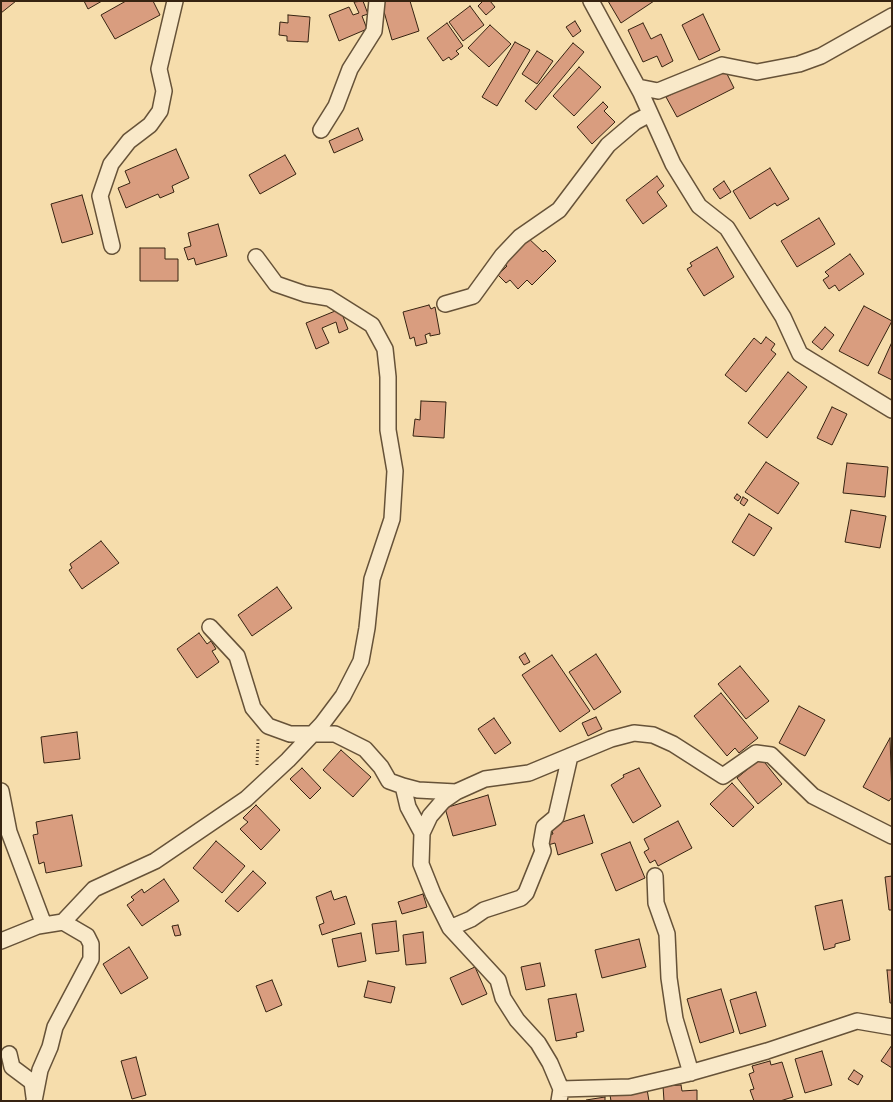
<!DOCTYPE html>
<html>
<head>
<meta charset="utf-8">
<style>
	body { margin:0 }
	#map { position:relative; width:893px; height:1102px; overflow:hidden; background:#f6ddac; font-family:Cardo,serif }
	canvas { display:block }
	.frame { position:absolute; inset:0; border:2px solid #362311; pointer-events:none }
</style>
</head>
<body>
<div id="map">
<canvas width="893" height="1102"></canvas>
<div class="frame"></div>
</div>
<script>
const ctx = document.querySelector('canvas').getContext('2d');
ctx.lineJoin = 'round';
function paint(path, color) {
  ctx.fillStyle = color;
  ctx.fill(path, 'evenodd');
}
function shape(rows) {
  const path = new Path2D();
  for (const r of rows) {
    path.moveTo(r[0], r[1]);
    for (let i = 2; i < r.length; i += 2) path.lineTo(r[i], r[i + 1]);
  }
  return path;
}
function trace(path, color, width, dash) {
  ctx.strokeStyle = color;
  ctx.lineWidth = width;
  ctx.lineCap = dash ? 'butt' : 'round';
  ctx.setLineDash(dash || []);
  ctx.stroke(path);
}
const building = shape([
	[1,1,16,1,1,13,1,1],
	[84,1,102,1,88,9,84,1],
	[126,1,153,1,160,15,115,39,101,15,126,1],
	[363,1,368,14,362,16,367,29,339,41,329,15,349,7,353,15,359,13,354,2,363,1],
	[381,1,410,1,419,31,392,40,381,1],
	[483,1,490,1,495,7,486,15,478,6,483,1],
	[608,1,654,1,621,23,608,1],
	[470,6,484,25,463,41,449,22,470,6],
	[703,14,720,50,699,60,682,25,703,14],
	[288,15,310,17,308,42,287,41,287,36,279,35,280,22,288,23,288,15],
	[575,21,581,31,573,37,566,27,575,21],
	[447,23,463,46,456,51,459,54,451,60,449,57,443,61,427,38,447,23],
	[643,23,651,39,661,34,673,61,662,67,657,56,643,62,628,30,643,23],
	[490,25,511,44,489,67,468,48,490,25],
	[515,42,530,50,497,106,482,97,515,42],
	[573,43,584,52,536,110,525,101,573,43],
	[537,51,553,61,537,84,522,74,537,51],
	[579,67,601,87,574,116,553,96,579,67],
	[724,68,734,88,677,117,666,97,724,68],
	[603,102,608,107,604,111,615,122,592,144,577,127,603,102],
	[358,128,363,140,334,153,329,141,358,128],
	[176,149,189,178,172,186,174,192,160,198,158,194,126,208,118,188,130,183,125,171,176,149],
	[285,155,296,174,260,194,249,175,285,155],
	[770,168,789,199,777,206,775,203,750,219,733,191,770,168],
	[657,176,664,186,657,192,667,206,643,224,626,200,657,176],
	[724,181,731,192,720,199,713,189,724,181],
	[82,195,93,234,62,243,51,204,82,195],
	[819,218,835,244,797,267,781,241,819,218],
	[218,224,227,256,196,265,194,258,188,260,184,248,191,246,188,233,218,224],
	[527,237,543,252,545,250,556,261,532,285,527,280,518,289,510,280,506,283,498,275,507,266,502,262,527,237],
	[717,247,734,277,704,296,687,269,692,266,690,263,717,247],
	[140,248,165,248,165,259,178,259,178,281,140,281,140,248],
	[850,254,864,274,839,291,835,285,829,289,823,280,829,276,825,272,850,254],
	[429,305,431,309,435,307,440,334,430,336,430,333,425,335,427,343,416,346,414,337,410,339,403,312,429,305],
	[864,306,892,321,868,366,839,351,864,306],
	[340,309,348,329,339,333,336,322,322,328,329,343,316,349,306,323,340,309],
	[825,327,834,335,822,350,812,342,825,327],
	[766,337,775,344,771,350,776,354,746,392,725,375,754,338,761,344,766,337],
	[892,342,892,380,878,373,892,342],
	[788,372,807,387,767,438,748,423,788,372],
	[421,401,446,402,444,438,413,436,415,419,420,420,421,401],
	[832,407,847,414,832,445,817,438,832,407],
	[766,462,799,483,778,514,745,492,766,462],
	[847,463,888,467,885,497,843,493,847,463],
	[737,494,741,497,738,501,734,498,737,494],
	[743,497,748,500,744,506,740,503,743,497],
	[851,510,886,516,880,548,845,542,851,510],
	[749,514,772,528,754,556,732,542,749,514],
	[101,541,119,563,82,589,69,570,72,568,70,564,101,541],
	[277,587,292,608,252,636,238,615,277,587],
	[199,633,207,644,211,641,216,649,212,651,219,662,197,678,177,649,199,633],
	[525,653,530,662,524,665,519,657,525,653],
	[596,654,621,692,594,710,569,672,596,654],
	[552,655,590,711,560,732,522,675,552,655],
	[740,666,769,701,746,719,718,684,740,666],
	[721,693,758,738,739,753,735,748,727,756,694,716,721,693],
	[799,706,825,720,805,756,779,743,799,706],
	[596,717,602,729,588,736,582,723,596,717],
	[494,718,511,743,495,754,478,729,494,718],
	[77,732,80,759,44,763,41,737,77,732],
	[890,738,892,797,889,801,863,787,890,738],
	[341,750,371,777,353,797,323,770,341,750],
	[761,758,782,784,758,804,737,778,761,758],
	[302,768,321,788,310,799,290,779,302,768],
	[639,768,661,806,633,823,611,785,624,777,623,775,639,768],
	[732,783,754,807,733,827,710,804,732,783],
	[488,795,496,825,453,836,445,808,488,795],
	[256,805,280,830,261,850,240,829,248,822,243,818,256,805],
	[72,815,82,866,46,873,44,862,39,864,33,835,38,834,36,822,72,815],
	[584,815,593,843,558,855,555,843,548,845,545,836,553,834,550,826,584,815],
	[678,821,692,848,658,866,655,860,650,863,644,852,649,849,644,839,678,821],
	[216,841,245,866,222,893,193,868,216,841],
	[630,842,645,878,616,891,601,854,630,842],
	[253,871,266,883,238,912,225,901,253,871],
	[892,876,892,910,889,910,885,877,892,876],
	[164,879,179,901,142,926,127,905,134,900,131,897,142,889,144,893,164,879],
	[331,891,334,900,346,896,355,924,322,935,319,925,324,923,316,897,331,891],
	[423,894,427,907,402,914,398,902,423,894],
	[842,900,850,940,835,944,835,947,824,950,815,906,842,900],
	[396,921,399,951,376,954,372,924,396,921],
	[178,925,181,935,175,936,172,926,178,925],
	[423,932,426,963,406,965,403,935,423,932],
	[361,933,366,961,338,967,332,939,361,933],
	[639,939,646,967,602,978,595,950,639,939],
	[129,947,148,978,121,994,103,964,129,947],
	[540,963,545,986,526,990,521,967,540,963],
	[475,967,487,994,462,1005,450,978,475,967],
	[887,970,892,970,892,1003,890,1003,887,970],
	[272,980,282,1005,266,1012,256,986,272,980],
	[368,981,395,987,391,1003,364,997,368,981],
	[721,989,734,1032,700,1043,687,999,721,989],
	[756,992,766,1026,740,1034,730,1000,756,992],
	[576,994,584,1031,576,1033,577,1037,556,1041,548,999,576,994],
	[892,1045,892,1068,881,1061,892,1045],
	[822,1051,832,1085,805,1093,795,1059,822,1051],
	[136,1057,146,1095,132,1099,121,1061,136,1057],
	[770,1061,771,1065,782,1062,793,1097,780,1101,754,1101,750,1090,754,1089,749,1074,754,1072,752,1066,770,1061],
	[854,1070,863,1076,858,1085,848,1079,854,1070],
	[681,1085,682,1091,697,1090,697,1101,664,1101,663,1086,681,1085],
	[647,1089,649,1101,611,1101,610,1095,647,1089],
	[605,1097,605,1101,586,1101,586,1100,605,1097]
]);
paint(building, '#d99d7f');
trace(building, '#362311', 1);
const street = shape([
	[591,1,641,93,673,164,699,206,727,228,783,317,800,354,892,410],
	[638,87,658,91,722,65,757,72,799,64,821,56,892,16],
	[321,130,336,106,350,69,374,31,377,1],
	[112,246,100,196,111,164,129,141,150,125,160,111,164,91,159,69,175,1],
	[445,304,473,296,502,256,520,237,559,210,608,145,635,122,650,114],
	[210,627,237,656,253,708,268,726,290,734,335,734,365,749,381,767,389,781,403,786,418,790,456,792,485,779,529,773,611,739,634,733,653,735,673,744,723,776,756,753,771,755,813,796,892,836],
	[403,786,408,807,422,833,421,864,433,894,450,928,498,980,503,998,517,1020,538,1043,550,1063,561,1089,559,1101],
	[1,791,9,832,44,925],
	[422,833,430,816,443,801,456,792],
	[655,876,656,903,667,934,669,978,675,1019,691,1073],
	[450,928,471,919,484,910,521,898,526,893,543,851,541,844,544,827,556,817,570,756],
	[1,941,38,926,63,922,94,889,155,861,246,799,288,760,322,724,343,696,361,661,367,628,372,579,392,519,395,471,388,430,388,377,385,349,372,325,329,298,305,294,276,284,256,257],
	[9,1054,12,1067,32,1082,34,1097],
	[561,1089,630,1087,686,1074,767,1051,857,1021,892,1027],
	[34,1101,40,1070,50,1047,55,1027,91,959,91,944,87,936,63,922]
]);
trace(street, '#665238', 18);
trace(shape([
	[257,765,258,739]
]), '#362311', 3, [1, 2.5]);
trace(street, '#f9e9c9', 15);
</script>
</body>
</html>
